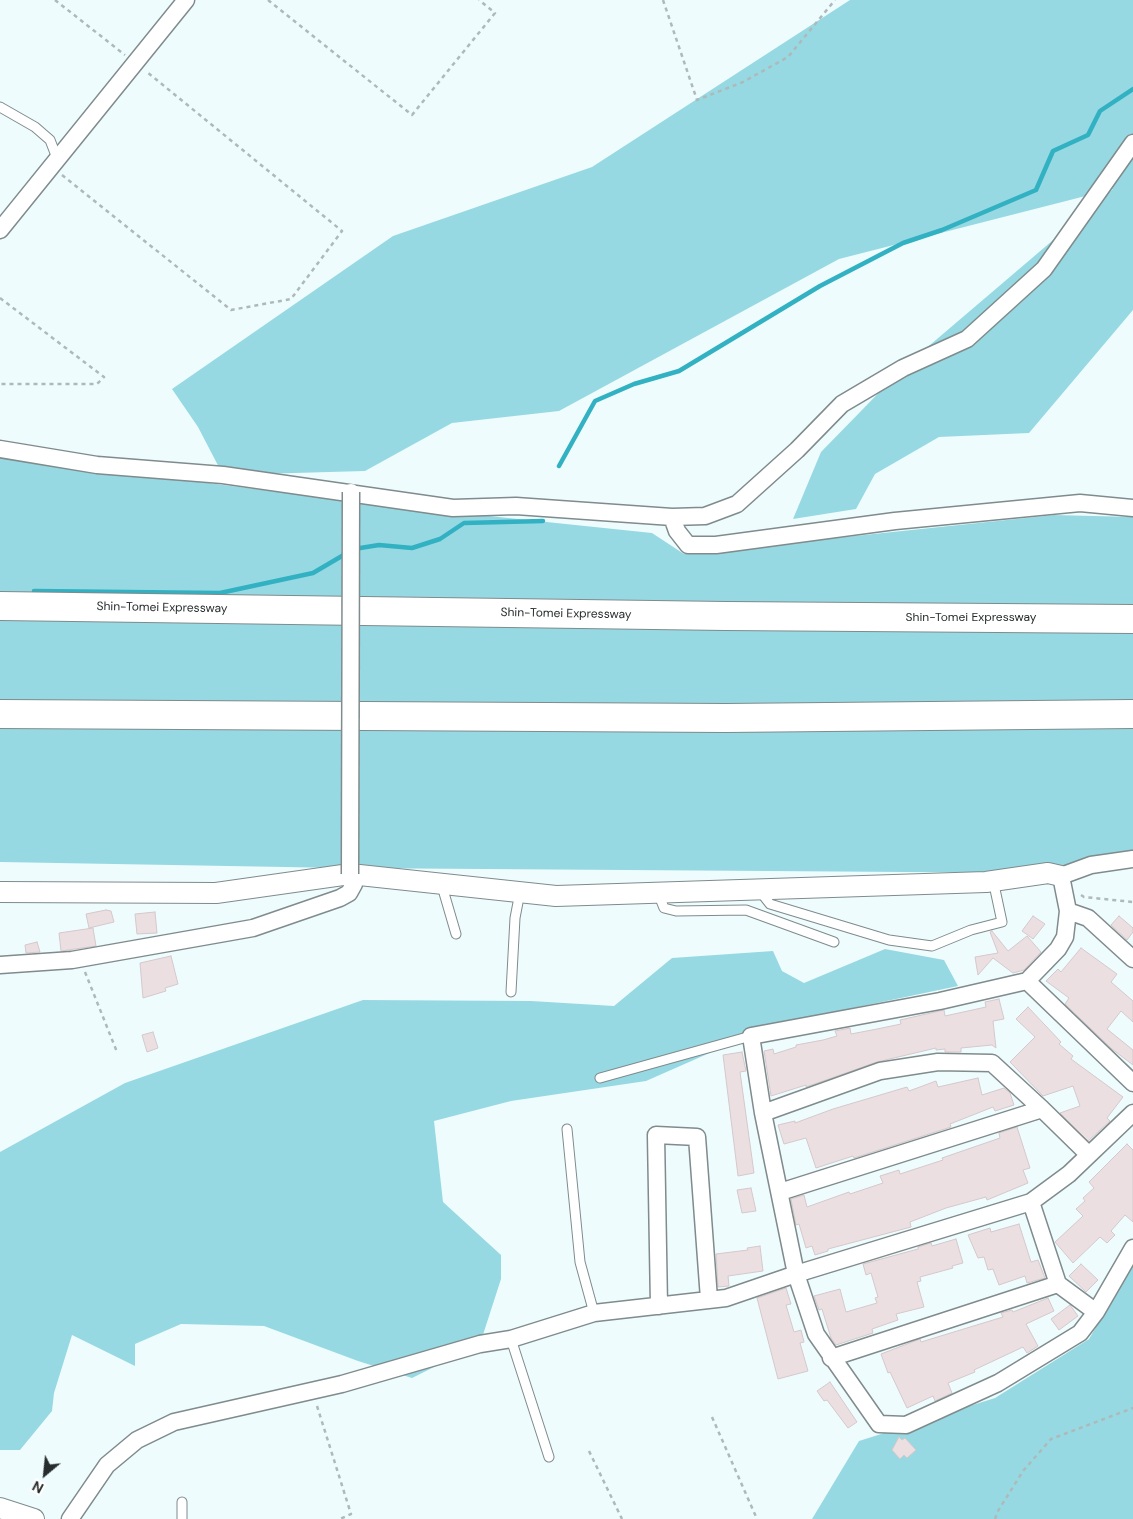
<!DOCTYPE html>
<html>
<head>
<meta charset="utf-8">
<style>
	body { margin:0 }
	#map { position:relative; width:1133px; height:1519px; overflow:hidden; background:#effcfe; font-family:"DM Sans",sans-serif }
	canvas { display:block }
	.north { position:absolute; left:20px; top:1449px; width:50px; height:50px; -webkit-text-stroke:4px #fff; paint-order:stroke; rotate:208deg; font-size:14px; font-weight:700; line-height:20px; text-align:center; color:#272c2d }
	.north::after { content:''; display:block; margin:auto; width:18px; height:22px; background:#272c2d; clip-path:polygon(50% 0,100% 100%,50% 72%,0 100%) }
</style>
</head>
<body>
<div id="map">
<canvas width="1133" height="1519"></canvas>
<div class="north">N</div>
</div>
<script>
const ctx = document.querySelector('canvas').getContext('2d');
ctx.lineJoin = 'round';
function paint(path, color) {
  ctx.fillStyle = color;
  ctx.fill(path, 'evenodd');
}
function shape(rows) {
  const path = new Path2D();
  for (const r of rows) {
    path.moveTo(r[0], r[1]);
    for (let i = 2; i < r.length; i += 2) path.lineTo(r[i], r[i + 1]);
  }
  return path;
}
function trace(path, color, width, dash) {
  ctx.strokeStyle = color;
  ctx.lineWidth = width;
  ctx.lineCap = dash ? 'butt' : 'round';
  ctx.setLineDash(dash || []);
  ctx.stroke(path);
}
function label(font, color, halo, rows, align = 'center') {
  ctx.font = font + ' "DM Sans",sans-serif';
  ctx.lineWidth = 4;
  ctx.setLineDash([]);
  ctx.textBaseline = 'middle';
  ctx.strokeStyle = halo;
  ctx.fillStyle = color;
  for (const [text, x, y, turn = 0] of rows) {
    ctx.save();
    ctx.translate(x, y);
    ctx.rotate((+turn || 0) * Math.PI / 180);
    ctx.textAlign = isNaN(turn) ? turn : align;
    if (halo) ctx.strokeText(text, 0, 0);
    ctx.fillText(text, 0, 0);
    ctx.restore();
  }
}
paint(shape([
	[850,0,1133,0,1133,310,1029,433,939,437,875,474,856,509,793,519,821,452,903,368,1113,189,839,259,559,411,452,423,365,471,223,475,198,427,172,389,393,236,592,167],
	[0,456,355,502,652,533,684,554,1054,515,1133,517,1133,861,1048,873,342,868,0,862],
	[885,949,944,960,958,986,853,1008,730,1044,646,1081,511,1101,434,1121,443,1202,501,1255,501,1279,480,1344,412,1378,358,1361,264,1326,181,1324,135,1344,135,1366,72,1335,54,1393,52,1411,20,1450,0,1450,0,1152,125,1083,363,1000,531,1001,614,1006,672,958,773,951,782,971,804,983],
	[1133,1264,1133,1519,812,1519,859,1441,995,1398,1089,1339]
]), '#97d9e2');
trace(shape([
	[559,466,595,401,634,384,679,371,820,286,903,243,942,230,1036,190,1053,151,1088,135,1100,111,1133,89],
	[354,549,379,545,412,548,440,539,464,523,543,521],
	[34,591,220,593,313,573,347,553]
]), '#32b1c2', 4.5);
const building = shape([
	[106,910,111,911,114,922,89,928,86,914,106,910],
	[155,912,157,933,137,934,135,914,155,912],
	[1033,916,1045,924,1033,939,1022,931,1033,916],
	[1119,916,1133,928,1133,932,1127,940,1111,925,1119,916],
	[93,928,96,946,61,951,59,933,93,928],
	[992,931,1008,951,1027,936,1041,952,1024,970,1013,973,993,958,978,975,975,957,998,953,990,932,992,931],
	[37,942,40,952,26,953,25,945,37,942],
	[1081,948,1117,974,1111,982,1133,1001,1133,1022,1121,1011,1107,1029,1133,1050,1133,1065,1112,1049,1065,1004,1069,998,1046,981,1058,969,1061,972,1081,948],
	[171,956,178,984,165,988,166,991,143,998,140,963,171,956],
	[999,999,1004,1019,993,1021,996,1048,992,1045,961,1048,961,1052,945,1052,945,1049,936,1050,936,1048,877,1062,806,1087,806,1085,771,1096,764,1051,773,1049,774,1054,796,1047,796,1045,823,1040,837,1036,835,1031,850,1028,851,1034,877,1029,901,1024,900,1020,944,1010,945,1016,986,1007,985,1002,999,999],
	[1028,1007,1061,1042,1059,1044,1073,1056,1071,1059,1123,1097,1107,1118,1110,1121,1088,1141,1060,1113,1080,1106,1073,1086,1043,1096,1010,1062,1035,1037,1016,1019,1028,1007],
	[153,1032,158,1048,147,1052,142,1035,153,1032],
	[742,1052,746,1071,740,1072,754,1173,738,1176,723,1055,742,1052],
	[978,1078,982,1095,1004,1088,1010,1093,1014,1105,995,1111,993,1107,950,1124,951,1127,854,1158,853,1156,816,1168,806,1138,784,1144,778,1125,795,1121,795,1123,833,1109,907,1087,909,1091,936,1081,938,1087,978,1078],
	[1017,1127,1030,1168,1023,1170,1028,1183,987,1200,986,1197,946,1208,910,1222,911,1227,828,1249,828,1251,815,1255,812,1246,806,1248,799,1224,796,1225,791,1199,804,1195,807,1207,849,1192,850,1194,883,1183,880,1176,899,1170,900,1174,943,1160,942,1158,1000,1138,999,1133,1017,1127],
	[1127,1144,1133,1150,1133,1222,1125,1215,1111,1231,1115,1235,1107,1243,1100,1237,1073,1263,1055,1242,1083,1216,1076,1209,1085,1201,1083,1198,1094,1188,1089,1182,1127,1144],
	[751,1188,756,1211,742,1213,737,1190,751,1188],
	[1019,1224,1031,1262,1038,1260,1045,1278,1027,1283,1025,1276,999,1285,993,1269,988,1270,984,1257,978,1258,968,1235,990,1228,991,1232,1019,1224],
	[956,1239,963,1263,952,1266,953,1268,920,1277,921,1281,917,1282,924,1307,896,1314,898,1320,872,1329,873,1333,836,1345,831,1338,822,1309,819,1310,814,1296,840,1289,846,1312,877,1303,875,1298,878,1297,871,1273,866,1275,863,1264,918,1249,918,1247,931,1243,932,1246,956,1239],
	[760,1246,763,1271,728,1276,729,1286,718,1287,716,1254,748,1250,747,1248,760,1246],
	[1081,1264,1098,1280,1086,1292,1069,1276,1081,1264],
	[786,1288,791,1304,786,1305,794,1332,801,1330,804,1342,800,1343,808,1371,778,1379,757,1298,786,1288],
	[1048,1298,1054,1311,1026,1324,1038,1346,1027,1353,1023,1347,974,1370,975,1372,948,1383,952,1393,935,1401,933,1396,907,1408,890,1372,888,1373,881,1354,920,1339,921,1342,1003,1317,1001,1313,1012,1310,1013,1312,1048,1298],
	[1070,1305,1078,1316,1059,1330,1051,1319,1070,1305],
	[830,1382,857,1422,848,1428,827,1400,824,1401,817,1391,830,1382],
	[899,1437,902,1440,905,1438,916,1450,907,1458,904,1455,900,1459,892,1450,899,1437]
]);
paint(building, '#ecdfe1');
trace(building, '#d4c8ca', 1);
const service = shape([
	[0,107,35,127,50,140,57,158],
	[444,884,444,893,456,934],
	[759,890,770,904,889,940,932,946,971,930,1002,922,993,880],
	[658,893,664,908,676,911,746,910,834,942],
	[511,992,515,918,520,892],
	[600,1078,751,1036],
	[567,1129,580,1262,594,1313],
	[511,1339,549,1457],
	[182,1519,182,1502]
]);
const minor = shape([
	[0,230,186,0],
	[0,449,97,465,223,475,453,508,516,506,672,517,705,516,737,504,797,450,842,404,903,368,967,339,1044,269,1133,143],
	[672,517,677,531,688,545,716,545,895,521,1080,503,1133,508],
	[1133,859,1091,865,1061,876,1068,911,1065,937,1058,949,1027,981,940,1001,751,1036,763,1113,796,1274,816,1334,879,1424,906,1425,998,1383,1080,1333,1096,1312,1133,1248],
	[1068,911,1088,918,1133,959],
	[0,965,72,960,253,928,340,898,349,893,354,884,350,874],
	[1027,981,1133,1083],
	[763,1113,880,1071,938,1062,992,1063,1042,1109],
	[780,1192,1042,1109,1089,1155],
	[1031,1202,1058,1284,1096,1312],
	[659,1306,656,1135,697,1137,709,1299],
	[831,1358,1058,1284],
	[70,1519,107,1465,137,1440,174,1422,342,1384,480,1344,511,1339,594,1313,726,1298,796,1274,1031,1202,1069,1174,1133,1113]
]);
const tertiary = shape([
	[0,892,216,893,350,874,556,896,986,882,1048,873,1061,876],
	[0,1508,34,1519]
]);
const motorway = shape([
	[0,606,726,616,1133,619],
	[0,714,726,718,1133,714]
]);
trace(service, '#7f8b8c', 11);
trace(minor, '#7f8b8c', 19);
trace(tertiary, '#7f8b8c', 22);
trace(motorway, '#7f8b8c', 30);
trace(shape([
	[55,0,125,55],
	[268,0,412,115,495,13,479,0],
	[663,0,697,100,743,82,788,57,835,0],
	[62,175,231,310,291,299,342,231,147,72],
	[0,298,104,377,97,384,0,384],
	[1081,895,1084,897,1133,902],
	[85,972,117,1052],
	[317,1406,351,1514,340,1519],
	[712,1417,757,1519],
	[589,1451,622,1519],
	[995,1519,998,1511,1023,1471,1051,1439,1133,1408]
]), '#aeb9ba', 2.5, [4, 4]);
trace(service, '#fff', 9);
trace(minor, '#fff', 16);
trace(tertiary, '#fff', 20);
trace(motorway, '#fff', 28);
const minorBridge = shape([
	[350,874,351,492]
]);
trace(minorBridge, '#7f8b8c', 19, []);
trace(minorBridge, '#fff', 16);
label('12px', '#272c2d', '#fff', [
	["Shin-Tomei Expressway",162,608,1],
	["Shin-Tomei Expressway",566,614,1],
	["Shin-Tomei Expressway",971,618]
]);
</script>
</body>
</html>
